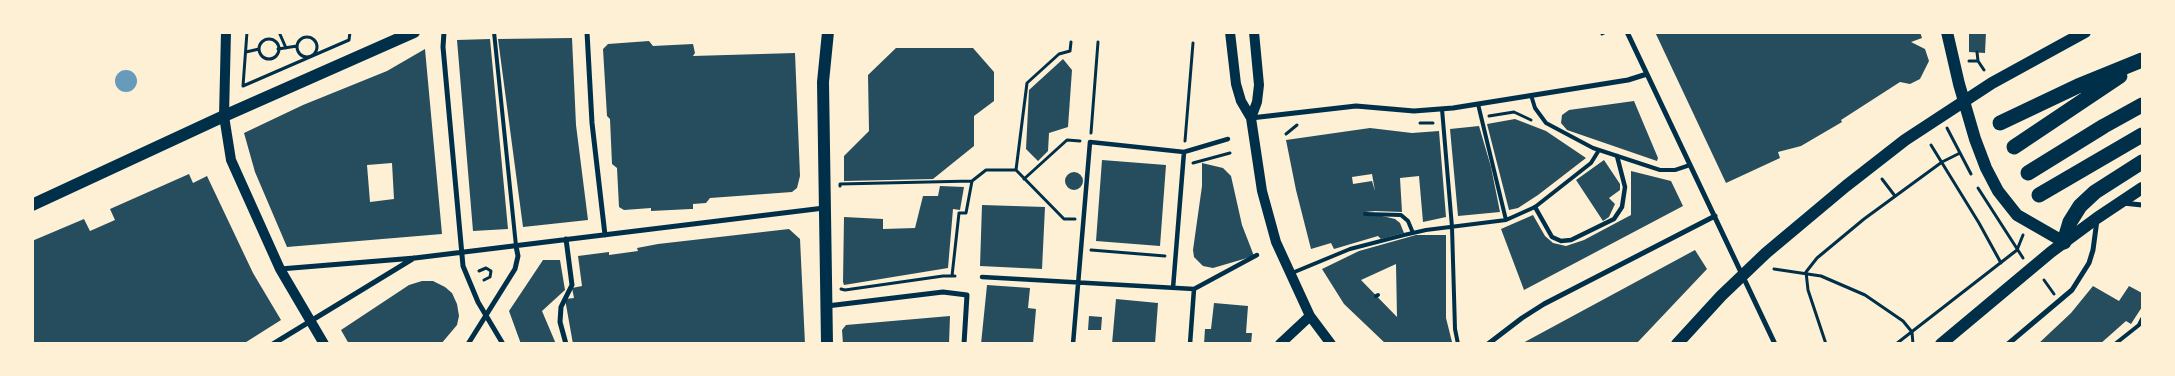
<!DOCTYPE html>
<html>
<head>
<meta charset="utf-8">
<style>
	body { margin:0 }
	#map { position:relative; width:2175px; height:376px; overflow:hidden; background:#fdf0d5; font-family:Figtree,sans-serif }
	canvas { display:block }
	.frame { position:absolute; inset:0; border:34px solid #fdf0d5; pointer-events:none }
</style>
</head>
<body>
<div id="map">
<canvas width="2175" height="376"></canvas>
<div class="frame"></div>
</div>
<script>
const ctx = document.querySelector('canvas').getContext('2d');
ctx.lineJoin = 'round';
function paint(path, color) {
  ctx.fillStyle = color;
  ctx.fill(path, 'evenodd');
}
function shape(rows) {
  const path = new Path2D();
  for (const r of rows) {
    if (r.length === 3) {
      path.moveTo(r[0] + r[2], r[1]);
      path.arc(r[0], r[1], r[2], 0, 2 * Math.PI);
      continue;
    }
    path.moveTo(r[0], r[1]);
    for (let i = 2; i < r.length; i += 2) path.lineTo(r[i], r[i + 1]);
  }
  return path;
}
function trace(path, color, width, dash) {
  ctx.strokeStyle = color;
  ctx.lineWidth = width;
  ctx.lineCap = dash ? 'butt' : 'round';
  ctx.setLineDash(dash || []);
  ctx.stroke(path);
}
paint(shape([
	[126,81,11]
]), '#669bbc');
paint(shape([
	[1655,32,1920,32,1922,38,1911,42,1925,49,1929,61,1920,79,1910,84,1900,82,1841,120,1842,122,1801,146,1778,152,1780,158,1726,183],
	[1969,32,1986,32,1985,53,1969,52],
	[572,38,576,125,588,220,523,227,498,39],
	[490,39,508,229,473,231,457,40],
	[649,41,653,46,693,44,695,53,693,56,795,53,800,176,797,188,792,192,710,198,706,203,693,204,693,209,691,209,651,211,651,208,624,210,619,207,617,168,612,164,610,119,607,116,603,49,608,44],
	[896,48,973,48,994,72,994,101,974,116,974,146,933,179,844,181,844,156,869,131,868,75],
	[425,49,442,234,287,247,255,172,244,133,303,105,387,71],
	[392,163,394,199,370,202,367,165],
	[1063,59,1072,70,1068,127,1049,133,1048,151,1038,161,1026,149,1029,90],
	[1634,101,1658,158,1657,161,1567,130,1561,123,1562,115,1569,110],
	[1515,119,1546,131,1586,158,1538,195,1518,208,1509,210,1487,124],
	[1479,126,1491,167,1500,212,1458,216,1450,129],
	[1370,128,1412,133,1439,131,1446,217,1423,222,1419,176,1400,178,1402,212,1375,211,1365,212,1395,219,1400,223,1404,233,1381,239,1378,236,1334,249,1331,243,1311,249,1296,190,1286,140],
	[1372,174,1375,191,1372,181,1353,184,1352,177],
	[1102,160,1166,165,1160,246,1096,241],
	[1604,160,1620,184,1620,190,1609,198,1615,204,1609,217,1603,221,1576,180],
	[1202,163,1223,168,1231,176,1242,225,1254,256,1213,268,1203,266,1194,257,1193,250,1202,186],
	[1631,171,1671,181,1683,206,1524,290,1501,229,1533,215,1545,236,1553,243,1566,246,1584,240,1631,215],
	[1074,181,9],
	[189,174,193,183,207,176,253,273,281,320,243,344,32,344,32,241,84,219,90,231,115,220,110,209],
	[940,186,964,187,960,210,953,209,948,268,844,285,843,282,844,217,883,219,883,229,915,228,923,196,938,196],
	[982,205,1045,207,1042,269,980,266],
	[789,229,800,239,805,344,573,344,565,299,574,298,572,288,582,286,578,256,609,252,609,255,638,251,637,248,658,244],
	[1416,235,1446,235,1446,318,1452,342,1450,344,1386,344,1344,304,1322,269,1359,251],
	[1396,264,1397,317,1361,280],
	[1695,250,1707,269,1636,344,1521,344],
	[543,260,560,260,565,290,542,311,556,344,521,344,509,311],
	[422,281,433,281,445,287,452,293,457,304,459,316,457,325,441,344,349,344,341,330,409,285],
	[987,285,1030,288,1028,308,1036,309,1033,344,981,344],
	[2093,286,2119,301,2129,286,2142,293,2142,307,2131,324,2126,321,2100,344,2038,344,2071,313],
	[1116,299,1158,303,1155,344,1112,344],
	[1214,303,1248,306,1246,333,1252,333,1251,344,1204,344,1205,329,1211,329],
	[950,316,949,344,843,344,842,330,846,325],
	[1089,316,1102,317,1101,330,1088,330]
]), '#264d5e');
trace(shape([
	[247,32,243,86,349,40,350,32],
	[279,32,286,48],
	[1602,34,1606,32],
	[307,47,10],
	[269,49,10],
	[1071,42,1070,51,1059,54,1027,83,1016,170,1064,219,1075,219],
	[278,49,297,46],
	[246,52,259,49],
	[1977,52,1978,61],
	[1969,61,1978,61,1984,70],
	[1489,116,1514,112,1531,120],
	[1420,123,1433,123],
	[1947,128,1971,174],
	[1091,133,1098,42],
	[1286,134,1297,125],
	[1185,141,1193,43],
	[1931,145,1979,223,2001,263],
	[1193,163,1230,153],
	[1024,179,1067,140,1080,141],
	[1882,179,1895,196],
	[840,186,840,184,972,181,986,170,1016,170],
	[1978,188,2023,258],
	[1091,250,1165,256],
	[1774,269,1821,276,1865,295,1903,321,1912,332,1913,344],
	[479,271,486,268,491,271,490,277,484,280],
	[952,276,959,213,966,213,972,181],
	[2044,280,2054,294],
	[841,289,845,290,943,276,955,276],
	[1826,344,1808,290,1806,272,1817,258,1864,219,1942,162,1960,153],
	[1896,344,2017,250,2023,235]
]), '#003049', 3);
trace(shape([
	[494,32,516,246],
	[1531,95,1535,108,1546,123,1593,148,1660,170,1675,170,1690,165],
	[1478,104,1506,220],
	[1442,109,1452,227,1455,329,1458,344],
	[1365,214,1401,215,1408,221,1413,233],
	[1292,273,1350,249,1404,235,1426,230,1506,220,1535,207,1591,163,1599,150],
	[1376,296,1378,295],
	[2115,344,2139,325,2142,319]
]), '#003049', 4);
trace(shape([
	[1535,207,1552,237,1561,241,1571,240,1614,219,1622,207,1625,187,1617,156],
	[982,277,1194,289,1257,255],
	[1173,288,1184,152],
	[1073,344,1090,142,1184,152,1228,139],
	[1190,344,1194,289]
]), '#003049', 4.5);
trace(shape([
	[444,32,443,47,463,266,478,302,503,344],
	[587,32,592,123,605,235],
	[1627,32,1775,344],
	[1251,118,1356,106,1414,111,1453,108,1628,80,1647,74],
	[2123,203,2142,205],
	[566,239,572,285,561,307,560,322,566,344],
	[280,269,415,258,824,208],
	[827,306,943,292,967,295,964,344],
	[273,344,414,258],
	[468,344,515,269,518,256,516,246],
	[1488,344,1522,318,1544,304,1715,216],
	[2008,344,2072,290,2089,263,2093,250,2097,220]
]), '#003049', 5);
trace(shape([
	[226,32,224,116,231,160,280,269,324,344],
	[1230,32,1236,84,1241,101,1251,118,1262,191,1276,242,1310,316,1331,344],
	[1251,118,1257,102,1259,85,1254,32],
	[1280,344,1310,316]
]), '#003049', 10);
trace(shape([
	[1947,32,1959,84,1975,139,1986,168,1998,191,2017,215,2064,242],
	[32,205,224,116,414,32],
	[827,344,823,82,828,32],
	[1677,344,1721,296,1766,253,1846,186,1905,140,1992,83,2085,32],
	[1941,344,2051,252,2097,218,2142,188]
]), '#003049', 12);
trace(shape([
	[2000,123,2078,86,2142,60],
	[2014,147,2120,76],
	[2028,173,2104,126,2142,105],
	[2039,195,2142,135],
	[2064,242,2070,222,2080,206,2095,192,2142,162]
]), '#003049', 15);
</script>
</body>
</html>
